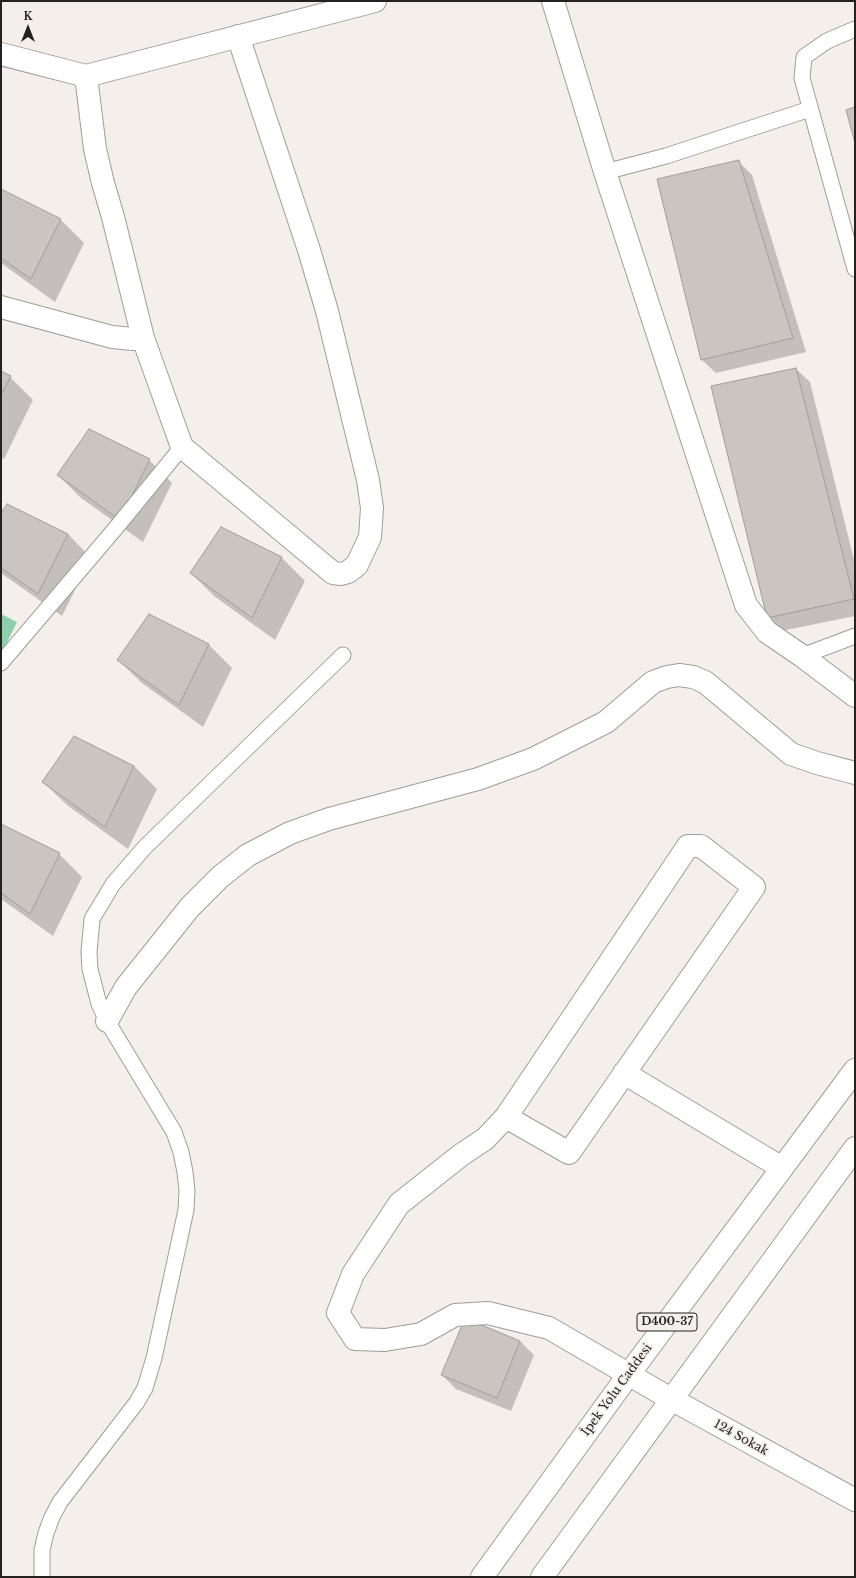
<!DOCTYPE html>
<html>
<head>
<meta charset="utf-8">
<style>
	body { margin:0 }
	#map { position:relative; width:856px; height:1578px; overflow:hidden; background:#f5efeb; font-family:"Libre Baskerville",serif }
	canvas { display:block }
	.frame { position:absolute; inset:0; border:2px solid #242221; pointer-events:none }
	.north { position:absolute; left:8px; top:8px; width:40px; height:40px; -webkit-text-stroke:3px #f5efeb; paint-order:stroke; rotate:0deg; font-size:11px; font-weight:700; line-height:16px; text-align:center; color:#242221 }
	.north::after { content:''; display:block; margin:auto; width:14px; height:18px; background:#242221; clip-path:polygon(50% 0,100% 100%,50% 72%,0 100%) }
</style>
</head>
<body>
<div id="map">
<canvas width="856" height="1578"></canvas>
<div class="frame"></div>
<div class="north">K</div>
</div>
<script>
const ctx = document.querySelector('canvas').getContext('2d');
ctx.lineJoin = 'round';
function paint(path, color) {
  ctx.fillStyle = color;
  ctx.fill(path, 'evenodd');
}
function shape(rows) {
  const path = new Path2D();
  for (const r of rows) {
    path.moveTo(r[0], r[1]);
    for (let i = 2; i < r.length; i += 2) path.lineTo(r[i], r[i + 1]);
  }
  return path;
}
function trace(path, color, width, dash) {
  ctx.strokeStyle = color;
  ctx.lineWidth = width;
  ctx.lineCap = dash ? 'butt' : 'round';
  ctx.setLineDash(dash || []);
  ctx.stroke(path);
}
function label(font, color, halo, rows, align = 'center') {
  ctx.font = font + ' "Libre Baskerville",serif';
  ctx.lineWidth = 3.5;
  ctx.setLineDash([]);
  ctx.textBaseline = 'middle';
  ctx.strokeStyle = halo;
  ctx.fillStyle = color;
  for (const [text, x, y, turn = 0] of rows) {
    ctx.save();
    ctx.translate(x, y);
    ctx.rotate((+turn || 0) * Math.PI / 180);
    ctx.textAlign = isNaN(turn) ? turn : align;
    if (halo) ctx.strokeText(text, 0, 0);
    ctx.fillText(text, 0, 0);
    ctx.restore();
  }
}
paint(shape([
	[1,614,17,622,1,655]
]), '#8ed0ac');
paint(shape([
	[738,161,752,175,806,352,716,373,702,360],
	[1,191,61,220,84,243,55,302,1,263],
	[796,369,810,382,855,564,855,616,781,631,768,617],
	[1,372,10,377,33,400,4,459,1,457],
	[149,460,172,483,143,542,81,498,58,475],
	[1,515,68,534,91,558,62,616,1,573],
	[282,558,305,581,275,640,214,596,191,573],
	[149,616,209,645,232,668,203,727,142,683,118,660],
	[74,737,134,766,157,789,128,849,67,805,43,782],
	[1,825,59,854,82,877,53,936,1,899],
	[520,1341,534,1355,511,1411,456,1389,442,1375]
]), '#0003');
const building = shape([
	[855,107,855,143,846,110,855,107],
	[739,160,793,338,701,360,657,179,739,160],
	[1,189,61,219,31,279,1,258,1,189],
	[796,368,854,599,767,618,711,386,796,368],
	[1,371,11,376,1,395,1,371],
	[89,429,150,459,120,520,57,475,89,429],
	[7,504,68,534,38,594,1,568,1,513,7,504],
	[221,527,282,557,252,618,190,573,221,527],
	[149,614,209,644,179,705,117,660,149,614],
	[74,736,134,766,105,827,42,782,74,736],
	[1,824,60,853,30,914,1,893,1,824],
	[465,1318,520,1341,497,1398,441,1375,465,1318]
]);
paint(building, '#cbc5c1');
trace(building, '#a29c99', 1);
const service = shape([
	[855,29,827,41,804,57,802,78,855,269],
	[605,172,666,156,810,109],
	[802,656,855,636],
	[1,663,115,529,182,447],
	[42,1577,42,1550,46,1533,52,1517,60,1502,137,1402,145,1388,154,1358,186,1210,187,1191,185,1172,181,1152,174,1132,107,1021,99,1004,90,969,89,952,92,919,113,884,145,847,343,655]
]);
const minor = shape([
	[553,1,605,172,746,605,767,632,802,656,855,696],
	[1,54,86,76,375,1],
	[86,76,95,149,103,183,113,217,143,338,182,447,333,573,341,574,348,572,357,565,370,537,372,508,368,480,327,311,309,250,238,36],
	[1,307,112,337,133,339,143,338],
	[107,1021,126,987,190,907,220,877,248,855,290,833,329,819,478,779,533,759,606,722,653,682,667,677,679,675,693,677,705,682,791,754,817,763,855,773],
	[624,1073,782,1168],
	[506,1117,569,1153,754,887,701,846,688,846,506,1117,485,1139,461,1155,399,1204,353,1274,338,1313,355,1339,385,1340,421,1334,455,1315,488,1313,549,1328,671,1399,855,1500]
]);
const trunk = shape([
	[482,1577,629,1374,855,1070],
	[542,1577,855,1148]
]);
trace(service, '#a29c99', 17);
trace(minor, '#a29c99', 24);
trace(trunk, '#a29c99', 24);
trace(service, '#fff', 15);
trace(minor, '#fff', 22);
trace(trunk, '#fff', 22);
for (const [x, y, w] of [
	[667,1322,60]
]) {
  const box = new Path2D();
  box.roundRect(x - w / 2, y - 9, w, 18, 3);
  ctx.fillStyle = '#f5efeb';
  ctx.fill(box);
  trace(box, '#242221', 1);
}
label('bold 11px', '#242221', null, [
	["D400-37",667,1322]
]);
label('12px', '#242221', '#f5efeb', [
	["İpek Yolu Caddesi",617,1390,-54],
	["124 Sokak",741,1438,29]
]);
</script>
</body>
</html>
